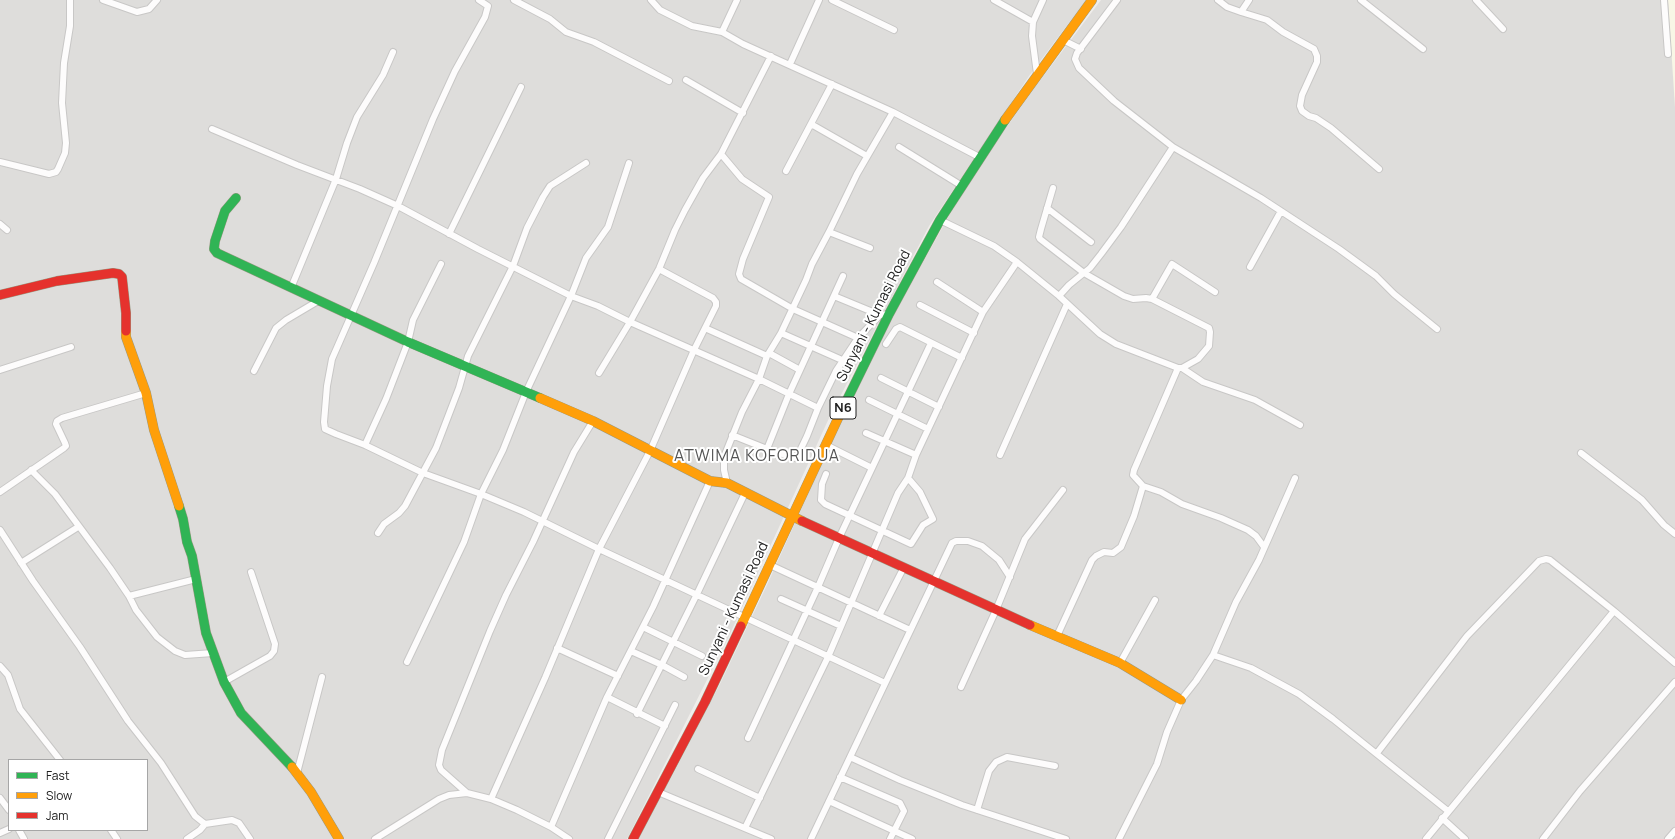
<!DOCTYPE html>
<html>
<head>
<meta charset="utf-8">
<style>
	body { margin:0 }
	#map { position:relative; width:1675px; height:839px; overflow:hidden; background:#efedea; font-family:Manrope,sans-serif }
	canvas { display:block }
	.legend { position:absolute; left:8px; top:759px; width:140px; height:72px; box-sizing:border-box; background:#fff; border:1px solid #a6a6a6; margin:0; padding:5px 7px; list-style:none; font-size:12px; color:#212121 }
	.legend li { display:flex; align-items:center; gap:8px; height:20px }
	.legend b { width:20px; border:1px solid #a6a6a6 }
</style>
</head>
<body>
<div id="map">
<canvas width="1675" height="839"></canvas>
<ul class="legend">
<li><b style="height:5px;background:#30b455"></b>Fast</li>
<li><b style="height:5px;background:#ff9f0a"></b>Slow</li>
<li><b style="height:5px;background:#e5322d"></b>Jam</li>
</ul>
</div>
<script>
const ctx = document.querySelector('canvas').getContext('2d');
ctx.lineJoin = 'round';
function paint(path, color) {
  ctx.fillStyle = color;
  ctx.fill(path, 'evenodd');
}
function shape(rows) {
  const path = new Path2D();
  for (const r of rows) {
    path.moveTo(r[0], r[1]);
    for (let i = 2; i < r.length; i += 2) path.lineTo(r[i], r[i + 1]);
  }
  return path;
}
function trace(path, color, width, dash) {
  ctx.strokeStyle = color;
  ctx.lineWidth = width;
  ctx.lineCap = dash ? 'butt' : 'round';
  ctx.setLineDash(dash || []);
  ctx.stroke(path);
}
function label(font, color, halo, rows, align = 'center') {
  ctx.font = font + ' Manrope,sans-serif';
  ctx.lineWidth = 4;
  ctx.setLineDash([]);
  ctx.textBaseline = 'middle';
  ctx.strokeStyle = halo;
  ctx.fillStyle = color;
  for (const [text, x, y, turn = 0] of rows) {
    ctx.save();
    ctx.translate(x, y);
    ctx.rotate((+turn || 0) * Math.PI / 180);
    ctx.textAlign = isNaN(turn) ? turn : align;
    if (halo) ctx.strokeText(text, 0, 0);
    ctx.fillText(text, 0, 0);
    ctx.restore();
  }
}
paint(shape([
	[0,0,1086,0,1029,76,929,226,830,416,729,636,627,839,0,839],
	[9,760,147,760,147,830,9,830],
	[1101,0,1675,0,1675,839,635,839,672,776,720,684,767,585,870,357,950,214,986,156,1036,86]
]), '#dedddb');
paint(shape([
	[1668,0,1675,0,1675,107]
]), '#f8f6e6');
const street = shape([
	[103,0,137,12,149,9,157,0],
	[479,0,488,6,485,17,455,71,433,119,374,263,332,359,327,386,324,422,325,429,336,434,365,445,423,473,481,494,524,512,599,549,885,683],
	[514,0,550,19,566,32,594,42,669,81],
	[651,0,660,10,692,26,722,32,743,44,893,112,981,158],
	[832,0,894,30],
	[994,0,1033,22],
	[1117,0,1077,53,1075,59,1079,68,1114,101,1173,147,1261,198,1339,249,1376,276,1394,294,1437,329],
	[1218,0,1227,7,1241,12,1249,0],
	[1361,0,1423,49],
	[1476,0,1503,29],
	[1664,0,1668,54],
	[1241,12,1267,20,1283,32,1314,49,1317,56,1317,62,1302,95,1300,106,1302,111,1309,116,1316,118,1331,128,1379,169],
	[722,32,737,0],
	[1063,40,1081,49],
	[790,64,819,0],
	[1037,74,1032,36,1033,22,1043,0],
	[686,80,743,113],
	[811,124,867,156],
	[212,129,297,165,360,189,398,206,478,249,571,296,598,306,630,322,759,379,818,408,836,371,858,338,880,315,889,314],
	[899,147,962,186],
	[721,154,742,179,769,197,743,259,739,274,741,279,793,309,858,338],
	[0,162,49,174,56,172,58,169,65,153,66,143,62,103,64,63,70,26,70,0],
	[786,171,832,84],
	[1053,188,1041,229,1039,237,1040,239,1084,273,1124,296,1133,299,1146,298,1152,299,1209,328,1210,332,1209,346,1198,359,1182,368],
	[1047,208,1091,242],
	[0,224,7,230],
	[829,232,870,248],
	[449,234,521,87],
	[1017,262,1059,296,1100,334,1116,344,1178,368,1182,368,1203,382,1255,400,1300,425],
	[1250,267,1281,211],
	[937,282,983,312],
	[291,288,336,179,347,143,357,117,383,75,393,52],
	[834,296,880,315],
	[1059,296,1069,285,1090,268,1101,254,1121,227,1173,147],
	[1152,299,1172,264,1215,292],
	[920,305,974,333],
	[705,328,767,356],
	[781,333,842,360],
	[886,344,896,329,900,327,962,358],
	[769,353,800,370],
	[1178,368,1134,470,1133,475,1143,486,1161,492,1182,504,1221,518,1248,530,1256,536,1264,547],
	[0,370,71,347],
	[254,371,276,328,286,320,318,301],
	[599,373,630,322,659,269,675,230,685,210,703,178,721,154,771,56],
	[881,378,939,407],
	[869,400,928,429],
	[866,433,916,455],
	[732,435,767,449,794,458,797,457,807,436,818,408],
	[365,445,386,399,408,342,413,320,441,264],
	[826,445,872,468],
	[767,449,789,394,843,276],
	[1581,453,1642,500,1664,525,1675,534],
	[1000,455,1067,304],
	[31,470,55,494,110,568,129,596,136,610,157,637,175,651,185,655,213,653],
	[826,474,822,484,821,500,825,504,911,544,923,525,933,519,920,492,908,478],
	[727,483,724,470,724,457,742,412,759,379,767,356,781,333,806,280,812,264,829,232,857,174,893,112],
	[0,492,64,448,66,446,65,443,56,424,57,421,62,418,146,393],
	[0,530,33,581,80,647,128,721,161,763,195,816,205,824],
	[378,533,384,524,399,513,405,506,436,448,459,388,468,356,513,266,527,228,543,197,550,186,586,163],
	[21,563,78,527],
	[770,565,910,630],
	[129,596,196,579],
	[781,599,841,626],
	[879,616,904,567],
	[643,627,702,656],
	[1057,636,1092,560,1096,556,1104,552,1113,553,1121,547,1134,516,1143,486],
	[557,648,618,676],
	[631,651,662,665,684,677],
	[1213,655,1236,602,1259,560,1295,478],
	[407,662,464,542,481,494,503,450,526,392,571,296,586,258,608,227,629,163],
	[1120,663,1155,600],
	[0,666,8,675,20,709,60,760],
	[224,682,270,656,274,651,275,644,251,572],
	[961,687,996,610,1025,539,1063,490],
	[607,697,665,726],
	[637,714,697,594,745,493],
	[748,738,818,587,839,538,931,343],
	[1377,753,1467,636,1539,561,1546,559,1550,560,1614,611,1675,663],
	[850,757,900,780,962,805,1066,839],
	[698,769,760,798],
	[297,773,322,677],
	[840,777,900,803,904,811,890,839],
	[658,792,771,839],
	[467,793,441,770,439,765,442,750,490,631,506,595,533,542,574,452,593,421],
	[0,798,9,810],
	[491,799,545,678,599,549,650,451,694,350,716,306,716,302,713,298,659,269],
	[829,801,912,839],
	[977,810,989,771,996,762,1007,757,1055,766],
	[1442,818,1465,839],
	[551,827,607,697,653,607,710,481],
	[745,828,828,657,898,493,908,478,916,455,983,312,1017,262,994,246,940,220],
	[19,830,24,839],
	[111,830,117,839],
	[0,833,9,829],
	[187,839,200,830,205,824,232,820,239,823,250,839],
	[375,839,439,799,449,795,467,793,491,799,517,810,551,827,569,839],
	[608,839,675,705],
	[811,839,952,543,956,541,968,541,982,546,999,560,1010,577],
	[1119,839,1157,764,1167,732,1181,700,1196,681,1213,655,1251,668,1299,694,1333,719,1448,811],
	[1426,839,1614,611],
	[1543,839,1580,791,1675,682],
	[1668,839,1675,831]
]);
const fast = shape([
	[236,198,225,211,215,241,214,249,217,253,408,342,540,398],
	[841,412,889,314,940,220,1005,120],
	[179,506,183,519,187,542,192,556,206,633,224,682,241,713,292,767]
]);
const slow = shape([
	[1005,120,1092,0],
	[126,331,126,337,146,393,154,430,179,506],
	[540,398,593,421,710,481,727,483,802,521],
	[1030,625,1120,663,1181,700],
	[741,626,841,412],
	[292,767,311,792,339,839]
]);
const jam = shape([
	[0,295,57,281,113,273,119,274,122,277,126,313,126,331],
	[802,521,1030,625],
	[633,839,705,702,741,626]
]);
trace(street, '#c8c7c6', 8);
trace(fast, '#999982', 10);
trace(slow, '#999982', 10);
trace(jam, '#999982', 10);
trace(street, '#fdfcfc', 6);
trace(fast, '#30b455', 9);
trace(slow, '#ff9f0a', 9);
trace(jam, '#e5322d', 9);
for (const [x, y, w] of [
	[843,408,26]
]) {
  const box = new Path2D();
  box.roundRect(x - w / 2, y - 11, w, 22, 3);
  ctx.fillStyle = '#fff';
  ctx.fill(box);
  trace(box, '#212121', 1);
}
label('bold 13px', '#212121', null, [
	["N6",843,408]
]);
label('14px', '#212121', '#fff', [
	["Sunyani - Kumasi Road",874,316,-63],
	["Sunyani - Kumasi Road",734,609,-65]
]);
ctx.letterSpacing = '1px';
label('16px', '#545454', '#fff', [
	["ATWIMA KOFORIDUA",757,457]
]);
ctx.letterSpacing = '0px';
</script>
</body>
</html>
